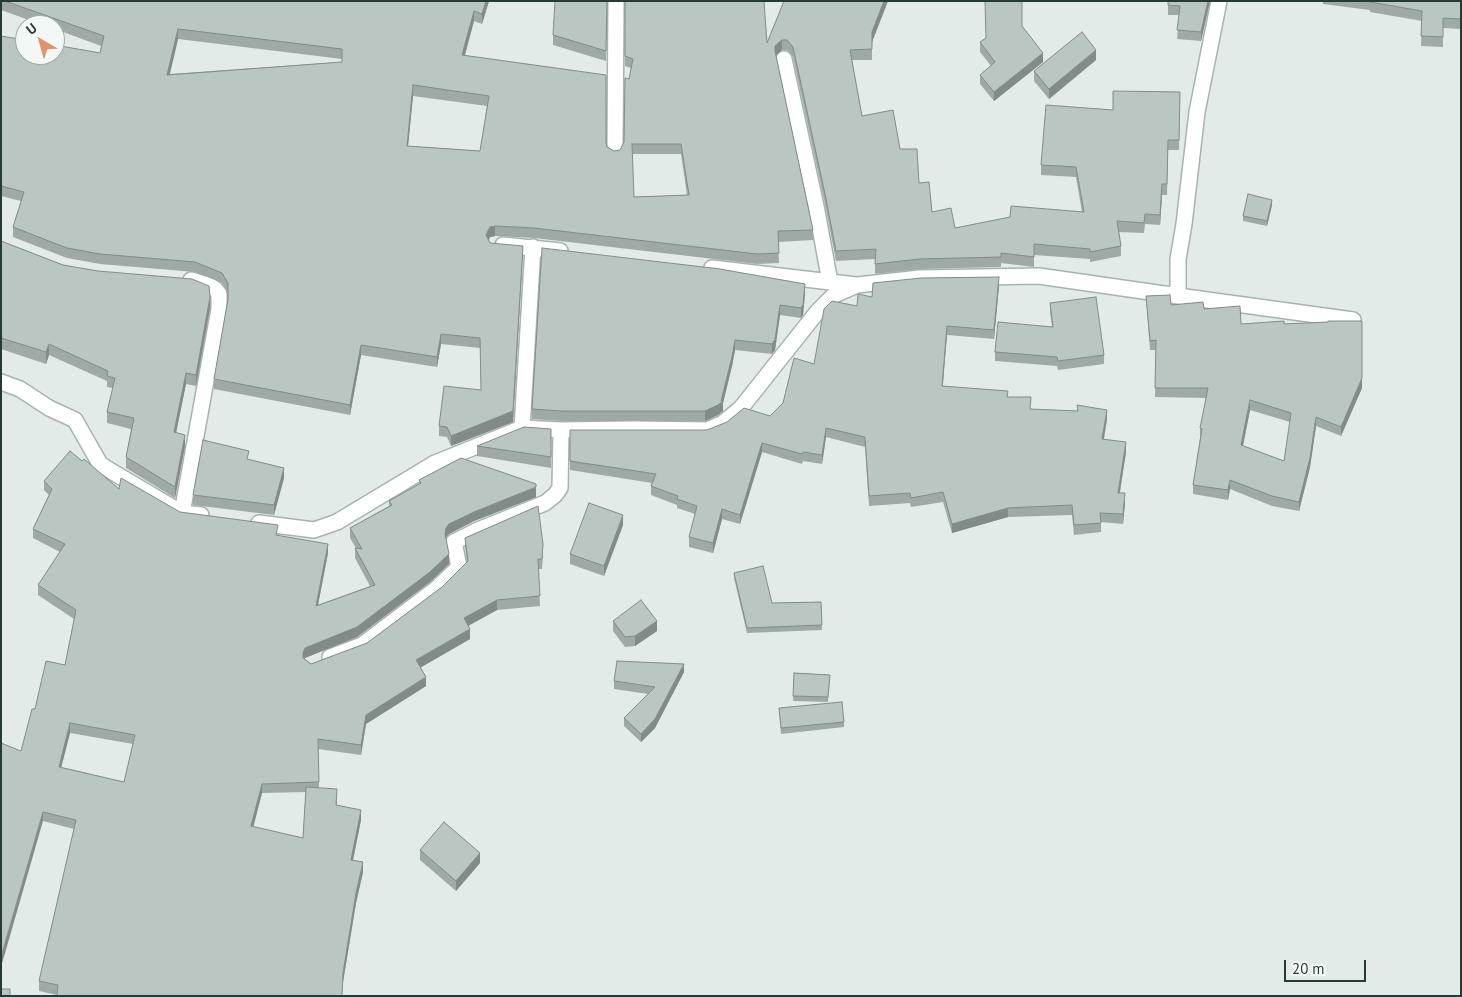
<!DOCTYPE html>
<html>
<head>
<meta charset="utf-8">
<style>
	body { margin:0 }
	#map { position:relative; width:1462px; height:997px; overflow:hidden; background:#e3ebe9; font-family:"PT Sans",sans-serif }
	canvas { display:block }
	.frame { position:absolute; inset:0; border:2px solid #253b37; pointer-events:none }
	.north { position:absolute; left:15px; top:15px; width:50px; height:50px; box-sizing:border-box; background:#f3f8f6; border:1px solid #a1acaa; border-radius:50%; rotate:322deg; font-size:14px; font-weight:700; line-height:20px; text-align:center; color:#253b37 }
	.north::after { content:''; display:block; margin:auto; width:18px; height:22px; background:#e1946b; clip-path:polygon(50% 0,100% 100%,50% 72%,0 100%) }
	.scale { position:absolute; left:1284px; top:960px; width:82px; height:22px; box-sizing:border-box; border:2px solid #253b37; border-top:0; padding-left:6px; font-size:15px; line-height:18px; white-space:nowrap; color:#253b37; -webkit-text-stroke:4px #f3f8f6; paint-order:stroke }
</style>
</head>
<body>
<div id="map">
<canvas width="1462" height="997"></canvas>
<div class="frame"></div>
<div class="north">U</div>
<div class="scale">20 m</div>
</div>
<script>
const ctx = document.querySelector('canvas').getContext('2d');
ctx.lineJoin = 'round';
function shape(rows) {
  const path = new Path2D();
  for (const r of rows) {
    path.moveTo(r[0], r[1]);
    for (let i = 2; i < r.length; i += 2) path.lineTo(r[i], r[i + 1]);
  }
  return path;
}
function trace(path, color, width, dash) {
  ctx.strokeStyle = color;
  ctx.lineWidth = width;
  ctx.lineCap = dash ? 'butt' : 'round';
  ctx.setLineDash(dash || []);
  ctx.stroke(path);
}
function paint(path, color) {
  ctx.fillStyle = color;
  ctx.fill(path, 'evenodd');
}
const minor = shape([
	[784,59,816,206,830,282],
	[615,152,616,1],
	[503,245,560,251],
	[712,268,856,285],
	[1178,296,1353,320],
	[1,382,20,389,49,408,75,420,100,464,111,471,182,513,201,515],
	[522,428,533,247],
	[182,513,219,309,219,294,215,289,211,286,191,280],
	[259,523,314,530,337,522,435,463,522,428,561,430,634,429,707,430,723,423,741,408,818,311,834,295,857,285,920,278,1039,276,1178,296,1178,259,1184,224,1197,112,1219,1],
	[330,657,362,645,436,589,459,567,454,542,478,530,545,503,555,495,560,488,561,430]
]);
trace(minor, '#a6b3b0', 18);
trace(minor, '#fff', 15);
paint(shape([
	[1,1,489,1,482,24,474,21,465,55,606,142,607,147,614,151,620,150,624,142,629,79,631,68,625,66,625,1,767,43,888,1,872,42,872,60,852,60,862,116,900,149,919,183,932,212,955,228,1082,212,1076,177,1041,175,1041,165,1113,110,1180,92,1179,150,1168,150,1167,195,1162,195,1160,225,1145,224,1144,233,1119,232,1121,246,1121,256,1090,262,1090,259,1034,255,1034,267,1001,263,1001,267,920,269,875,274,875,259,836,261,825,204,793,57,787,50,782,50,776,55,813,230,813,240,778,242,779,263,757,264,534,238,495,236,490,237,489,240,490,243,523,256,513,422,451,446,447,437,439,436,439,426,481,390,480,348,441,344,437,367,361,355,350,415,214,389,214,379,228,299,228,293,222,283,195,272,100,264,67,258,13,237,13,227,21,201,1,196,1,36,100,53,101,46,55,29,55,25,43,25,1,10],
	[178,39,342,59,342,62,170,74],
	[413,96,487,106,480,151,408,146],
	[632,154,681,154,687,195,634,197],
	[607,1,606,61,553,45,553,35],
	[1168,1,1210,1,1201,41,1177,39,1179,15,1168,15],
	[1323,1,1461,1,1461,29,1443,28,1443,47,1421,46,1422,21,1370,12,1370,10,1323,4],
	[1022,26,1043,62,994,101,980,84,980,75,991,66,980,52,980,42],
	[1096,60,1049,99,1034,81,1034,71],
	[1272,205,1267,226,1243,221,1243,216],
	[1,241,63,265,210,308,196,386,186,384,176,433,185,446,175,498,126,468,126,457,131,429,107,423,107,412,113,388,107,387,107,381,49,355,46,364,1,349],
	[999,286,994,339,947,335,942,386,1008,397,1031,409,1107,419,1104,439,1126,452,1120,493,1125,503,1123,524,1101,522,1101,532,1074,535,1072,515,1008,517,952,533,943,502,911,507,910,503,869,506,865,447,826,437,822,464,803,461,802,464,762,452,740,524,722,519,713,553,689,547,689,537,695,514,677,508,677,505,651,495,651,486,652,483,570,470,570,430,707,430,770,416,783,403,814,364,857,306,872,297],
	[805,294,803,315,801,318,780,315,775,350,772,354,735,350,732,366,723,403,723,411,718,415,705,421,561,421,532,419,532,409],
	[1146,296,1171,305,1204,309,1241,324,1284,324,1362,388,1341,436,1316,426,1310,467,1299,511,1272,506,1230,489,1228,500,1193,494,1193,485,1200,438,1200,428,1207,398,1155,397,1156,350,1150,350],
	[1250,410,1290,422,1284,461,1243,446],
	[1050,303,1104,355,1104,364,1058,370,1057,366,995,361,995,352,1052,326,1050,312],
	[551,429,551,468,477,456,477,446],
	[249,459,284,478,274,515,193,505,193,495],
	[82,461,119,489,180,512,278,535,328,553,318,605,370,586,355,558,355,548,356,548,350,538,350,528,389,506,389,501,419,484,419,480,536,497,474,521,449,534,446,538,449,564,430,582,357,637,305,658,305,659,311,664,367,643,442,587,467,562,465,547,465,538,543,554,542,569,538,569,540,606,497,610,468,626,470,639,420,668,426,686,366,724,361,755,318,749,319,788,337,799,337,805,361,820,353,860,363,872,356,903,343,982,57,995,39,991,39,981,74,829,43,821,21,751,35,709,65,665,74,619,38,595,38,585,60,552,33,538,33,529,49,495,44,490,44,481],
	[70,733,133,744,124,782,61,767],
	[306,792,303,838,253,827,262,793],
	[623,525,604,576,570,564,570,554],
	[734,573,772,603,821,602,822,630,747,633,734,578],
	[613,621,657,631,635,646,625,647,613,631],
	[684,672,655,728,641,742,624,726,624,718,648,694,614,689,614,681],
	[794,673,830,675,828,702,793,701],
	[779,708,844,722,844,727,781,734],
	[420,850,480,863,456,891,420,860]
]), '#9faaa7');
paint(shape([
	[486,1,489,1,482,24,482,14],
	[884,1,888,1,872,42,872,32],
	[1208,1,1210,1,1201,41,1201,32],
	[474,11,474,21,462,65,462,55],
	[178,29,178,39,167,85,167,75],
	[782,40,782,50,775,56,775,61,775,46],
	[1096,50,1096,60,1049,99,1049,89],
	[1043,53,1043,62,994,101,994,92],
	[413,85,413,96,407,156,407,146],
	[1162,184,1162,195,1160,225,1160,215],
	[1272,200,1272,205,1267,226,1267,221],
	[495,226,495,236,490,237,486,245,486,235,490,227],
	[523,246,513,422,451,446,451,436,513,411],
	[999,277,999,286,994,339,994,330],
	[805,284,805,294,803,315,801,318,801,308],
	[210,297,210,308,196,386,196,375],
	[780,305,780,315,775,350,772,354,772,344],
	[947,326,947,335,942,396,942,386],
	[441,334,441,344,437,367,437,357],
	[735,340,735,350,732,366,723,403,723,411,718,415,705,421,705,411,721,401],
	[49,344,49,355,46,364,46,352],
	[361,345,361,355,350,415,350,405],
	[186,373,186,384,174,443,174,432],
	[1362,378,1362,388,1341,436,1341,427],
	[1250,400,1250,410,1241,455,1241,445],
	[1107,410,1107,419,1102,448,1102,439],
	[1316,417,1316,426,1310,467,1299,511,1299,502],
	[826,428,826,437,822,464,822,455],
	[185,435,185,446,175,498,175,487],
	[1126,442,1126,452,1118,502,1118,493],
	[762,443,762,452,740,524,740,515],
	[284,468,284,478,274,515,274,505],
	[1230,480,1230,489,1228,500,1228,490],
	[536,487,536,497,474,521,449,534,446,537,445,543,445,534,446,528,449,524,474,512],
	[1125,493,1125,503,1123,524,1123,514],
	[1008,508,1008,517,952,533,952,524],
	[722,509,722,519,713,553,713,543],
	[623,515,623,525,604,576,604,566],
	[328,544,328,553,316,615,316,606],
	[449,554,449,564,430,582,357,637,305,658,303,663,303,653,305,648],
	[497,600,497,610,464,628,464,618],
	[657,621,657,631,635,646,635,636],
	[470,629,470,639,416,670,416,660],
	[684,664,684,672,655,728,641,742,641,734],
	[426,677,426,686,366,724,361,755,361,745,366,715],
	[70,723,70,733,59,776,59,767],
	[262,784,262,793,251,836,251,826],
	[361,810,361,820,351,870,351,860],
	[43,812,43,821,1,967,1,957],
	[480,853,480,863,456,891,456,881],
	[363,862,363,872,356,903,343,982,342,996,343,973,356,893]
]), '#828b88');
const building = shape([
	[5,1,486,1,482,14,474,11,462,55,606,75,606,142,607,147,614,151,620,150,624,142,625,78,629,79,633,59,625,56,625,1,764,1,767,43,784,1,884,1,872,32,872,49,850,50,862,116,893,110,900,149,917,149,919,183,929,182,932,212,951,208,955,228,1010,217,1011,206,1084,212,1076,167,1041,165,1046,105,1113,110,1113,91,1180,92,1179,140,1168,140,1167,184,1162,184,1160,215,1145,214,1144,223,1117,221,1121,246,1090,252,1090,249,1034,244,1034,257,1001,253,1001,257,920,259,875,264,876,249,836,251,825,194,793,47,787,40,782,40,775,46,775,51,813,230,778,231,779,253,757,254,534,228,495,226,490,227,486,235,490,243,523,246,513,411,451,436,447,427,439,426,444,386,481,390,480,338,441,334,437,357,361,345,350,405,214,379,228,299,228,283,222,273,195,262,100,254,67,248,13,227,24,192,1,186,1,36,25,40,25,55,55,55,55,45,100,53,104,36,5,1],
	[178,29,342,49,342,62,167,75,178,29],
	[413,85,489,96,480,151,407,146,413,85],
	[632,144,681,144,689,195,634,197,632,144],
	[555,1,607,1,606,51,553,35,555,1],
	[985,1,1022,1,1022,26,1043,53,994,92,980,75,995,62,980,42,986,38,985,1],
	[1168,1,1208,1,1201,32,1177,30,1180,6,1168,5,1168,1],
	[1370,1,1461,1,1461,19,1443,18,1443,37,1421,36,1422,11,1370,2,1370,1],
	[1082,32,1096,50,1049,89,1034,71,1082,32],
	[1248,194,1272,200,1267,221,1243,216,1248,194],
	[1,241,63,265,98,271,192,279,209,286,210,297,196,375,186,373,174,432,185,435,175,487,126,457,134,418,107,412,115,378,107,376,108,371,49,344,46,352,1,338,1,241],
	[542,248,720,269,805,284,803,305,801,308,780,305,775,340,772,344,735,340,732,357,721,401,723,401,718,405,705,411,561,411,532,409,542,248],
	[999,277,994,330,947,326,942,386,1008,391,1007,397,1031,397,1030,409,1078,411,1077,405,1107,410,1102,439,1126,442,1118,493,1125,493,1123,514,1100,513,1101,523,1074,525,1072,505,1008,508,952,524,943,492,911,498,910,493,869,496,865,437,826,428,822,455,803,452,802,454,762,443,740,515,722,509,713,543,689,537,697,506,677,499,678,496,651,486,656,474,570,461,570,430,707,430,727,422,744,408,770,416,783,403,794,358,814,364,824,309,832,301,857,306,858,294,872,297,873,283,921,278,999,277],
	[1170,295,1171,305,1203,302,1204,309,1240,306,1241,324,1284,321,1284,324,1328,322,1328,321,1362,321,1362,378,1341,427,1316,417,1310,458,1299,502,1272,496,1230,480,1228,490,1193,485,1202,429,1200,428,1208,388,1155,388,1156,340,1150,341,1146,296,1170,295],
	[1250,400,1291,413,1284,461,1241,445,1250,400],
	[1096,297,1104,355,1058,361,1057,357,995,352,998,322,1053,327,1050,303,1096,297],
	[524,427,551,429,551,457,477,446,524,427],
	[203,440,249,451,247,459,284,468,274,505,193,495,203,440],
	[70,451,82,461,84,459,119,489,121,478,180,512,278,525,276,535,328,544,316,606,375,585,355,548,362,549,350,528,392,505,389,501,421,483,419,480,461,458,536,484,536,487,474,512,449,524,446,528,445,534,449,554,430,572,357,627,305,648,303,653,303,658,311,664,367,643,442,587,468,561,465,538,538,506,543,544,542,559,538,559,540,596,497,600,464,618,470,629,416,660,426,677,366,715,361,745,318,739,319,782,262,784,251,826,303,838,306,787,337,789,336,805,361,810,351,860,363,862,356,893,343,973,342,996,57,996,58,985,39,981,76,820,43,812,1,957,1,743,21,751,32,709,35,709,46,661,65,665,76,610,38,585,65,544,33,529,52,489,44,481,70,451],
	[70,723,135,735,124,782,59,767,70,723],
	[589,503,623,515,604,566,570,554,589,503],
	[763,566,772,603,821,602,822,625,747,628,734,573,763,566],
	[641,600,657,621,635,636,625,637,613,621,641,600],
	[617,661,684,664,655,719,641,734,624,718,655,687,614,681,617,661],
	[794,673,830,675,828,697,793,696,794,673],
	[842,702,844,722,781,728,779,708,842,702],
	[444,822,480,853,456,881,420,850,444,822],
	[1,989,10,989,10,996,1,996,1,989]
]);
paint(building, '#b9c6c2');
trace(building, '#828b88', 1);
</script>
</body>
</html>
